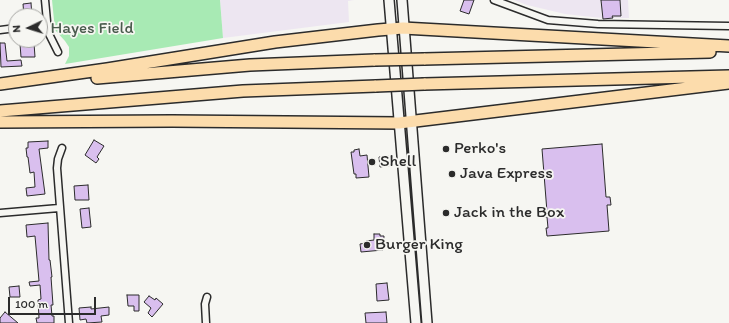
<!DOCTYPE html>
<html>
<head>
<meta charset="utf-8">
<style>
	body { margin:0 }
	#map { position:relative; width:729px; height:323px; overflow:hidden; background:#f6f6f2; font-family:Itim,sans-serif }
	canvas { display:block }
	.north { position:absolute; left:8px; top:8px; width:40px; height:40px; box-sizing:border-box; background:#f6f6f2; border:1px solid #a5a5a2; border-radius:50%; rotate:266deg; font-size:11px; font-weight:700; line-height:16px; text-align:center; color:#2b2b2b }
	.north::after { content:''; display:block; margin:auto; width:14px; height:18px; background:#2b2b2b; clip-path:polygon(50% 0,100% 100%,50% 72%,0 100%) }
	.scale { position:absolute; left:8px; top:297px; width:88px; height:18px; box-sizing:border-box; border:2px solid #2b2b2b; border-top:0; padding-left:5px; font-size:12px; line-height:14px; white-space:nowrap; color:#2b2b2b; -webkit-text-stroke:3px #f6f6f2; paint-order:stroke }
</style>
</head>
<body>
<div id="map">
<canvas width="729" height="323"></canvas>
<div class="north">N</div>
<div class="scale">100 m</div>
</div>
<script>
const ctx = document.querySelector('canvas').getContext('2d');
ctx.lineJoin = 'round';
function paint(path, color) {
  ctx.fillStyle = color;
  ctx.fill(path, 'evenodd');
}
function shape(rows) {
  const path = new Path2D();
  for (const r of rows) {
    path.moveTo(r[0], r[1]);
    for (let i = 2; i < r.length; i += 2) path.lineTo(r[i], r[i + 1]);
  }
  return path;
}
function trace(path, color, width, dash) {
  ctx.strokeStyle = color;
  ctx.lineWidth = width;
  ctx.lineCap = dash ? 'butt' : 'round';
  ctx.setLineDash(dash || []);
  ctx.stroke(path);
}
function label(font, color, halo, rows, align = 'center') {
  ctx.font = font + ' Itim,sans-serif';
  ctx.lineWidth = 3.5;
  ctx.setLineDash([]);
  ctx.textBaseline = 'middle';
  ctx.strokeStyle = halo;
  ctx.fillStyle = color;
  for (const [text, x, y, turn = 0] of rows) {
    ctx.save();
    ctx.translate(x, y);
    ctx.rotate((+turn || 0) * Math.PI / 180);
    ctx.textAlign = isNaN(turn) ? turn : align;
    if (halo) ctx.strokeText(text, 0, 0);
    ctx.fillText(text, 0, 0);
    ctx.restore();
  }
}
paint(shape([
	[220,0,354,0,348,1,349,22,223,38],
	[514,0,628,0,629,18,601,18,565,14,527,5]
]), '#ede6f1');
paint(shape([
	[52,0,220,0,223,38,65,64,69,56,69,47,65,41,55,30]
]), '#a8eab4');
const building = shape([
	[464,0,474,0,469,14,460,11,464,0],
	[601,0,620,0,621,16,612,16,613,18,603,19,601,0],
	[31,3,32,16,24,16,23,4,31,3],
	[0,43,5,43,7,61,21,60,22,66,1,67,0,43],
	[34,43,35,57,21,57,20,44,34,43],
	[94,140,104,146,97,157,99,159,96,163,85,155,94,140],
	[48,141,48,148,39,149,45,194,27,196,26,188,35,187,34,172,30,173,28,157,27,157,26,148,28,148,28,142,48,141],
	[602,144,606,197,610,197,611,205,607,205,609,231,547,236,546,228,548,228,547,217,545,217,545,212,547,212,542,149,602,144],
	[359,149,360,156,367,155,369,177,356,178,356,174,354,174,351,152,354,152,354,150,359,149],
	[393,156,394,165,380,167,379,157,393,156],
	[88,185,89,200,75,200,74,186,88,185],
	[89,208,91,227,82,228,80,209,89,208],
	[48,223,49,260,50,260,52,277,51,277,53,305,51,305,52,316,54,316,54,323,37,323,36,318,39,318,38,300,41,299,40,285,30,286,29,282,39,281,35,236,27,237,26,225,48,223],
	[374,234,380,234,380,236,384,236,383,250,361,252,360,244,366,243,366,241,374,240,374,234],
	[387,283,389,300,377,301,376,284,387,283],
	[19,286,20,297,10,297,9,287,19,286],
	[127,295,139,295,139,311,134,311,134,306,128,306,127,295],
	[149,296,155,300,156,298,163,304,152,317,148,313,151,308,144,302,149,296],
	[91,307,91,309,109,307,109,315,101,316,102,322,87,323,86,319,80,320,79,308,91,307],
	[5,312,18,323,0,323,0,318,5,312],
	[386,312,387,323,366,323,365,313,386,312]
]);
paint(building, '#d9bfee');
trace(building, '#2b2b2b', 1);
const street = shape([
	[45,0,48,32,58,52],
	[494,0,548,20,598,24,729,26],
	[0,30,16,28],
	[62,148,58,159,57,168,69,323],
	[0,213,59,208],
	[206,323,205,304,207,297]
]);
const secondary = shape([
	[389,0,416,323],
	[402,0,427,323]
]);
const highway = shape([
	[424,59,710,52],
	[97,78,250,65,375,60],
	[0,84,107,69,275,42,378,30,403,28,729,46],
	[424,84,729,76],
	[0,111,243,91,376,86],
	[0,122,172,121,399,123,729,83]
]);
trace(street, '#2b2b2b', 9);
trace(secondary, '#2b2b2b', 12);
trace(highway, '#2b2b2b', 14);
trace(street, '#f6f6f2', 6);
trace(secondary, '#f6f6f2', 9);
trace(highway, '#fcdcac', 11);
const highwayBridge = shape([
	[375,60,424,59],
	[376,86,424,84]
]);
trace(highwayBridge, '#2b2b2b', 14, []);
trace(highwayBridge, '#fcdcac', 11);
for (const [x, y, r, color] of [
	[446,149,4,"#2b2b2b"],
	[372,162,4,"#2b2b2b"],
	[452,174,4,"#2b2b2b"],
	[446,213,4,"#2b2b2b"],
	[367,245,4,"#2b2b2b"]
]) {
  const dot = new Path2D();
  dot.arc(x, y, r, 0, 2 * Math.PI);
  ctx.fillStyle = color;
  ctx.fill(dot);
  trace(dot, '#f6f6f2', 1.5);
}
label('17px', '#4a5b4d', '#f6f6f2', [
	["Hayes Field",92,29]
]);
label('17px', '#2b2b2b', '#f6f6f2', [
	["Perko's",454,149],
	["Shell",380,162],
	["Java Express",460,174],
	["Jack in the Box",454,213],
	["Burger King",375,245]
], 'left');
</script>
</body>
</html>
